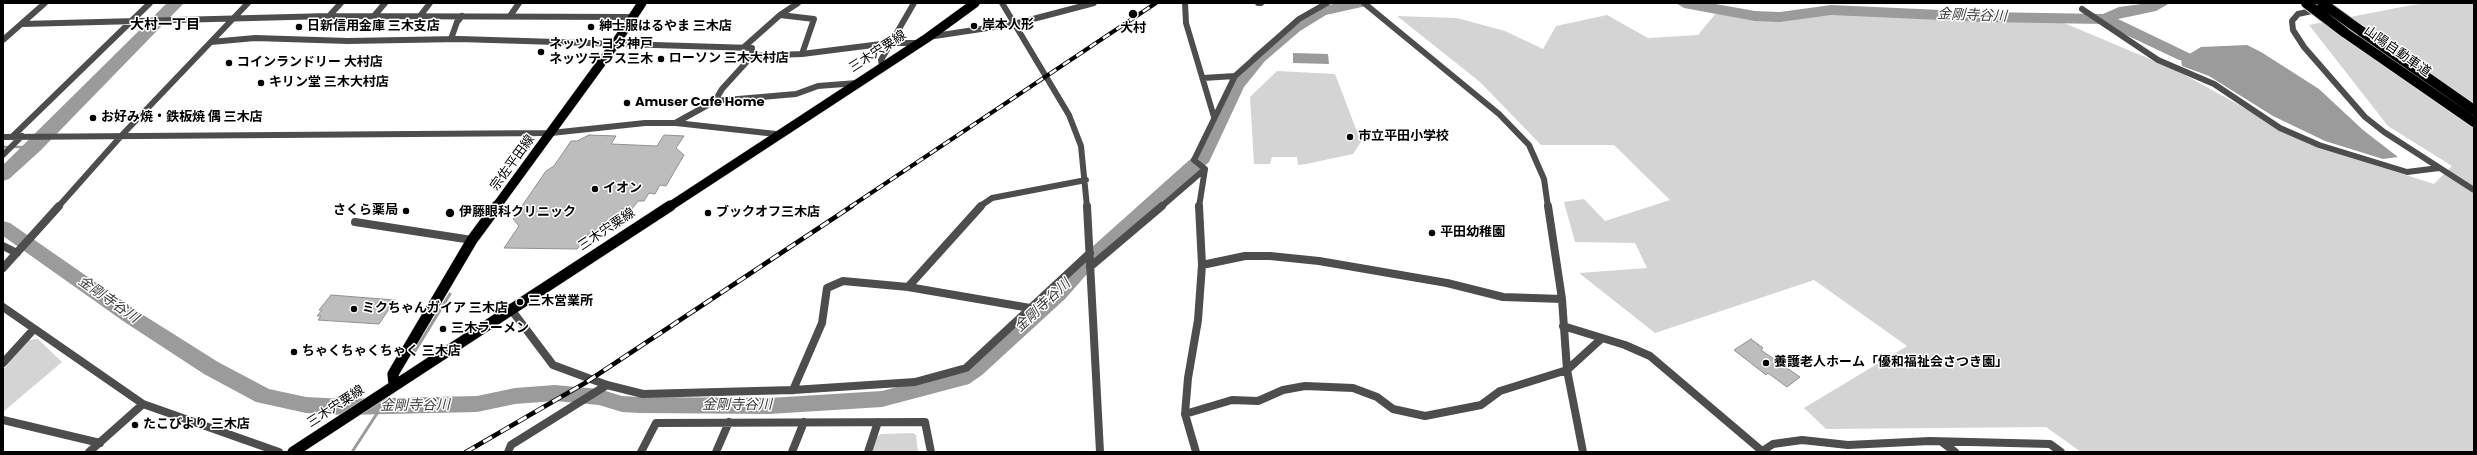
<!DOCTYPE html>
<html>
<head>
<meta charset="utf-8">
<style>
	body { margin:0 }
	#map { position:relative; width:2477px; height:455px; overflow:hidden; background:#fff; font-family:Poppins,sans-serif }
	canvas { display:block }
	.frame { position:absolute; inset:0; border:4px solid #000; pointer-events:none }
</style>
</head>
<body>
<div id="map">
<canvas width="2477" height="455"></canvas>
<div class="frame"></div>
</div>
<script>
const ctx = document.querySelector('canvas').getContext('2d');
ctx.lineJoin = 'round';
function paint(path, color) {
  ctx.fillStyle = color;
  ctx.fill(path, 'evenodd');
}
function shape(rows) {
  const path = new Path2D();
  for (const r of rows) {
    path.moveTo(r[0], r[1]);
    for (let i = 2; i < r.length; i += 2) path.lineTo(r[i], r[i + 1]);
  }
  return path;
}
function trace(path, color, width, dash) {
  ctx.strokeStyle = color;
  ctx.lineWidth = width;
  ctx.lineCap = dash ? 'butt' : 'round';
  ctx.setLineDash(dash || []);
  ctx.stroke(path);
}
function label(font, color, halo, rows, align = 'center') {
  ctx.font = font + ' Poppins,"Noto Sans JP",sans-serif';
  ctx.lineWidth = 3;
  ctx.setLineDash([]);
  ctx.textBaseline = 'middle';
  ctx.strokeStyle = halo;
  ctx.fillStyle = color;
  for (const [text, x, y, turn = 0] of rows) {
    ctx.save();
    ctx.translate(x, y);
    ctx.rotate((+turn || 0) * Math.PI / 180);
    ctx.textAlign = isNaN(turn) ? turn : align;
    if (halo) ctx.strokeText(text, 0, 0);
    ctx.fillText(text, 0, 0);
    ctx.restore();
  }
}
paint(shape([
	[2433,3,2474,3,2474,452,2081,452,2046,427,1826,429,1804,408,1907,346,1814,280,1655,333,1579,273,1647,268,1635,243,1575,242,1564,202,1584,199,1605,221,1670,200,1614,145,1541,145,1480,82,1397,16,1457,18,1505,31,1543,49,1556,26,1607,15,1648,38,1698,35,1716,13,1776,21,1836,13,2064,23,2176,70,2309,144,2434,184,2452,166,2388,126,2309,25,2412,5],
	[1277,71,1335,74,1361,142,1353,154,1306,164,1298,165,1297,157,1272,157,1270,164,1254,164,1250,97],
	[38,339,62,362,3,412,3,370,29,340],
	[913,433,916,435,918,452,871,452,875,438,881,434]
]), '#d4d4d4');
paint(shape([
	[2247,45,2261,52,2319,89,2363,130,2398,157,2383,159,2325,141,2273,116,2209,76,2182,66,2181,59,2201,47],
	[1293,53,1328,54,1329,64,1293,63]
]), '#9b9b9b');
trace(shape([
	[3,147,34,147]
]), '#9b9b9b', 2.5);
trace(shape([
	[415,351,450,294],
	[352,452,389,395]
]), '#9b9b9b', 3);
paint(shape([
	[167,3,184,3,40,151,9,179,3,181,3,165,167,3],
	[1338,3,1369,3,1366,6,1326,15,1300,31,1265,61,1244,87,1209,162,1087,274,1065,299,982,375,969,384,882,407,769,414,639,413,622,412,599,405,555,401,515,404,477,412,345,415,306,413,256,402,204,374,123,321,3,236,3,221,10,223,137,311,218,362,269,389,306,397,345,399,477,396,515,388,555,385,599,389,622,396,639,397,769,398,882,391,954,372,968,363,1051,289,1073,264,1195,155,1228,86,1253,55,1288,25,1315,8,1338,3],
	[1676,3,1710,3,1755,11,1780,12,1831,5,1985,12,2103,14,2119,7,2149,3,2170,3,2156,11,2118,19,2191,54,2193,57,2191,60,2179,60,2103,24,1985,22,1831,15,1780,22,1755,21,1684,8,1676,3]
]), '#9b9b9b');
const building = shape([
	[589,135,616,136,611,144,657,146,664,135,684,136,676,148,684,155,666,186,660,185,655,194,649,193,644,201,638,201,632,209,621,209,606,231,592,230,577,249,504,248,519,226,513,219,546,171,554,166,571,141,577,141,589,135],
	[331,295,395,300,379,324,318,320,321,316,317,316,322,310,319,310,331,295],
	[1751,339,1763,348,1761,350,1800,377,1787,387,1768,373,1766,375,1734,350,1751,339]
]);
paint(building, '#bdbdbd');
trace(building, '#919191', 1);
const majorFar1 = shape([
	[496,207,615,44,642,3],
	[669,207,927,38,975,3]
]);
const major = shape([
	[394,385,393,374,472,240,497,206],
	[293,452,670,206]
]);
const highway = shape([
	[2361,31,2474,110],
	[2344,32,2474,122]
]);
trace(majorFar1, '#dbdbdb', 10);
trace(major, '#dbdbdb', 12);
trace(highway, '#dbdbdb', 12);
trace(shape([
	[1002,3,1069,115,1081,146,1087,207],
	[1185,3,1186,23,1214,117],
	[1258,3,1261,3],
	[1364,3,1499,114,1529,145,1544,179,1548,207],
	[2082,9,2158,60,2214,84,2280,128,2319,145,2407,172,2439,168],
	[2316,10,2298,14,2292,21,2293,30,2304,47,2365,117,2384,132,2474,190],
	[780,15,814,19,802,54],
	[329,16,341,3],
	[374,16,385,3],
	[420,16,430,3],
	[510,16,519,3],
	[22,24,329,16,632,17],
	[928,37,1014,24,1094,3],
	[451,39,457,22,462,16],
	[3,40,45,3],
	[211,42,255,38,348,41,459,39,752,48,752,56,722,89,715,101,677,122],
	[744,47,780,15,798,3],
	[752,56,802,54,889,43,918,43],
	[882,66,881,60,914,3],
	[1203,78,1235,76],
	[715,101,796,94,818,86,857,83],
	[13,136,150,3],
	[3,137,551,133,645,123,676,123,776,134],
	[3,155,22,136],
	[58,207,122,135,248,3],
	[979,207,992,198,1086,180],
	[1161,207,1205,169,1194,160,1235,76,1299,19,1327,3],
	[1199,207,1205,169]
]), '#4d4d4d', 6);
trace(shape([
	[1087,206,1100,452],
	[1548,206,1562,299,1567,370,1583,452],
	[355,222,472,240],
	[3,246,17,253],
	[1202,265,1245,256,1270,256,1319,261,1447,283,1503,297,1562,299],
	[1090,267,1162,206],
	[3,268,59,206],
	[908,287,1030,308],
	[3,307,143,404,279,452],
	[510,308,553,365,607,385,643,394,793,390,915,382,966,368,1090,253],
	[1563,326,1625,345,1650,356,1762,451],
	[3,363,33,330],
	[793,390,822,323,827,288,843,281,908,287,981,206],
	[1185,414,1232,400,1258,401,1283,390,1305,386,1353,388,1377,397,1393,409,1425,416,1481,405,1500,391,1567,370,1601,339],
	[3,420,100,443],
	[1942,442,1955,452],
	[89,452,143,404],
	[508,452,511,445,607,385],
	[641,452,656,423,925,422,931,452],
	[716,452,729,422],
	[792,452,804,422],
	[868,452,878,422],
	[1196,452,1185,414,1188,378,1198,320,1202,265,1199,206],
	[1761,452,1773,444,1802,440,1848,445,1930,441,2050,444,2061,452]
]), '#4d4d4d', 8);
trace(majorFar1, '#000', 9);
trace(major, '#000', 11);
trace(highway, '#000', 10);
const railFar1 = shape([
	[850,207,1156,3]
]);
const rail = shape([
	[466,452,585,383,852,206]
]);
trace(railFar1, '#000', 4);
trace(rail, '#000', 4.5);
trace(railFar1, '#fff', 2.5, [8]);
trace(rail, '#fff', 3, [10]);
const highwayBridge = shape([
	[2306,3,2344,32],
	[2322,3,2361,31]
]);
trace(highwayBridge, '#dbdbdb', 12, []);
trace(highwayBridge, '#000', 10);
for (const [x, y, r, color] of [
	[1133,14,5,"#000"],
	[974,26,4,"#000"],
	[299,27,4,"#000"],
	[591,27,4,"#000"],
	[541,52,4,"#000"],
	[661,59,4,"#000"],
	[229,63,4,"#000"],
	[261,83,4,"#000"],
	[627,103,4,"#000"],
	[93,118,4,"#000"],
	[1350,137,4,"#000"],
	[595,189,4,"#000"],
	[406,211,4,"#000"],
	[450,213,5,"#000"],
	[708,213,4,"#000"],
	[1432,233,4,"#000"],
	[520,302,4,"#000"],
	[354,309,4,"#000"],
	[443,329,4,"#000"],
	[294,352,4,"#000"],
	[1766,363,4,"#000"],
	[135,425,4,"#000"]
]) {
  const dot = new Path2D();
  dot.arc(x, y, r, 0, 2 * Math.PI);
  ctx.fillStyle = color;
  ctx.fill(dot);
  trace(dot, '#fff', 1.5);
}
label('bold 13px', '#000', '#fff', [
	["岸本人形",982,26],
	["日新信用金庫 三木支店",307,27],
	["紳士服はるやま 三木店",599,27],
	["大村",1133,29,"center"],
	["ネッツトヨタ神戸",549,45],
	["ネッツテラス三木",549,60],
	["ローソン 三木大村店",669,59],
	["コインランドリー 大村店",237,63],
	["キリン堂 三木大村店",269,83],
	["Amuser Cafe Home",635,103],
	["お好み焼・鉄板焼 偶 三木店",101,118],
	["市立平田小学校",1358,137],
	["イオン",603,189],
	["さくら薬局",398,211,"right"],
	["伊藤眼科クリニック",459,213],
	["ブックオフ三木店",716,213],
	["平田幼稚園",1440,233],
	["三木営業所",528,302],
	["ミクちゃんガイア 三木店",362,309],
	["三木ラーメン",451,329],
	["ちゃくちゃくちゃく 三木店",302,352],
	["養護老人ホーム「優和福祉会さつき園」",1774,363],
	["たこびより 三木店",143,425]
], 'left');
label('13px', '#000', '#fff', [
	["三木宍粟線",878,52,-33],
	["山陽自動車道",2397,52,35],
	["宗佐平田線",513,163,-54],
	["三木宍粟線",607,230,-34],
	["三木宍粟線",336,407,-33]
]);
label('italic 14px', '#3c3c3c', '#fff', [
	["金剛寺谷川",1972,16,2],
	["金剛寺谷川",108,300,35],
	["金剛寺谷川",1043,306,-43],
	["金剛寺谷川",737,405],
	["金剛寺谷川",415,406,-1]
]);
label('bold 14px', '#000', '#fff', [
	["大村一丁目",165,25]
]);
</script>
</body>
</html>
